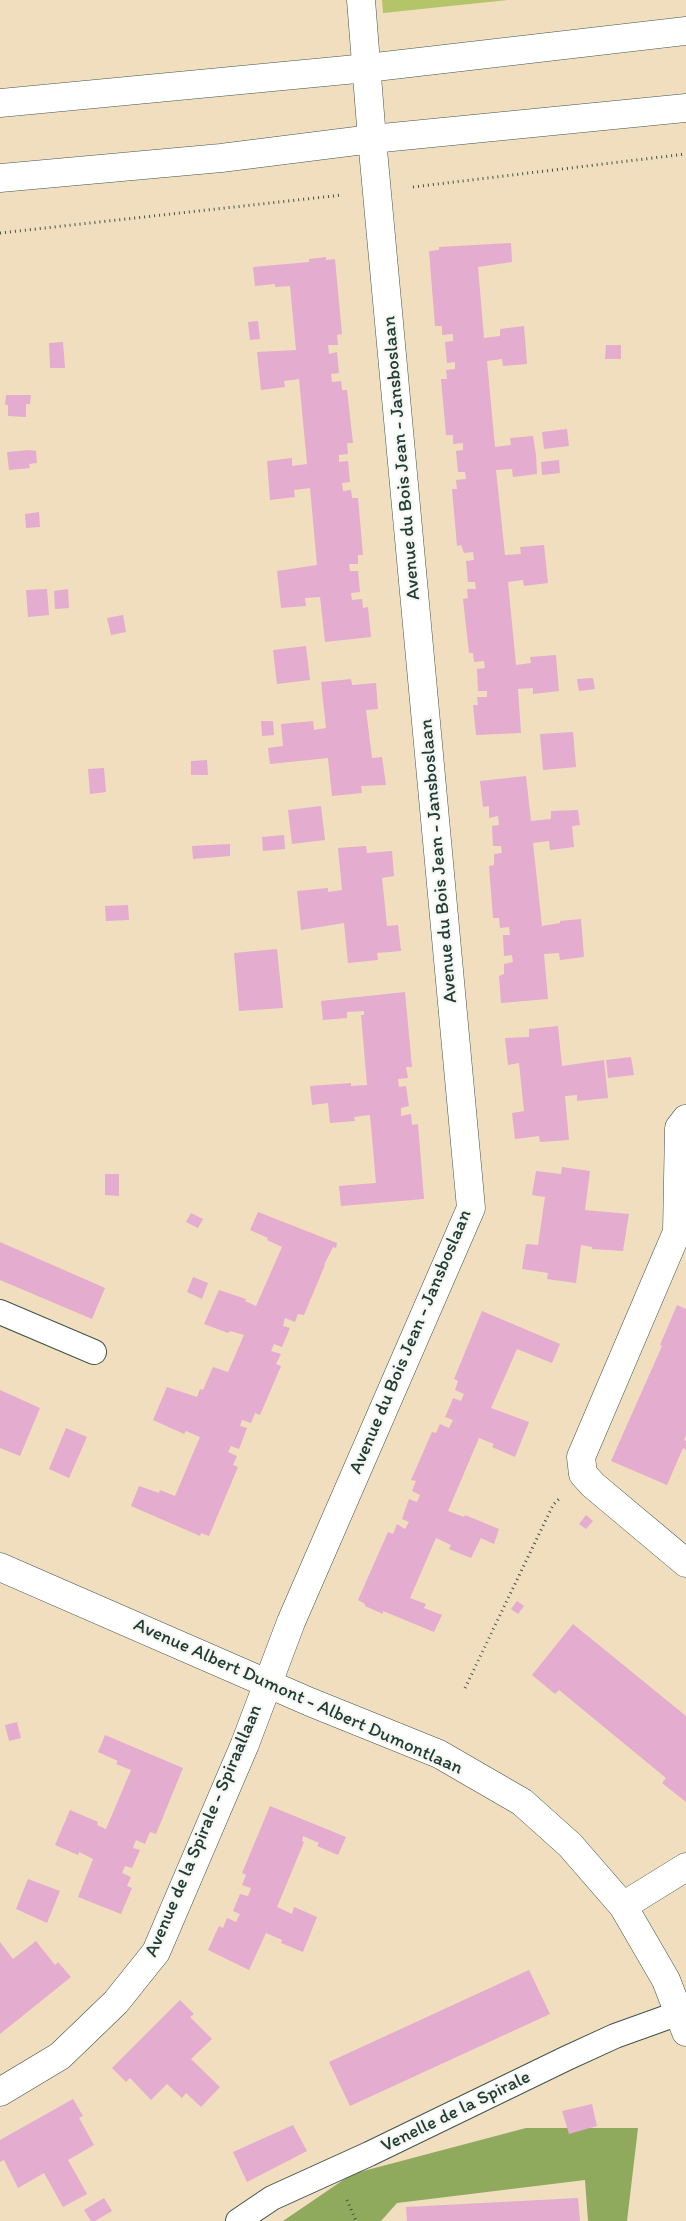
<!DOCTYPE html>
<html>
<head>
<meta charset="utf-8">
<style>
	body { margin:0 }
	canvas { display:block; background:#f0debf }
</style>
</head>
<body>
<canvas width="686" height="2221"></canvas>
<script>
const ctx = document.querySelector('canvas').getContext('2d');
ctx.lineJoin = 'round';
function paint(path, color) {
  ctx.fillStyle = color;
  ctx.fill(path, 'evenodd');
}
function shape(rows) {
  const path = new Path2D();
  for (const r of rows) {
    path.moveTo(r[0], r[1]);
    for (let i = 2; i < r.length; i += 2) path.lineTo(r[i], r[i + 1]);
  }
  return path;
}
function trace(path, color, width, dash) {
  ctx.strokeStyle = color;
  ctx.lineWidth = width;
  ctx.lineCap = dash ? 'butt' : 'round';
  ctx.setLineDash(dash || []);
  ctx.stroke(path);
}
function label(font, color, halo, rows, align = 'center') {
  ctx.font = font + ' Itim,sans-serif';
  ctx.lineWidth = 4.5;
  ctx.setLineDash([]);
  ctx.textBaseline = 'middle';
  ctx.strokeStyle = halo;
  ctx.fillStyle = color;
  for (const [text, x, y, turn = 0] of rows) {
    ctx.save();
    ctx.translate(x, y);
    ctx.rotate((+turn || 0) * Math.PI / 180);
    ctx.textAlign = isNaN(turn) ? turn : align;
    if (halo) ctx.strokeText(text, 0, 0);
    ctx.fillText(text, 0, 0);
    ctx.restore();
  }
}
paint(shape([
	[382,0,508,0,383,13]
]), '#b4c569');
paint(shape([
	[526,2128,638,2128,627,2221,588,2221,585,2180,397,2203,381,2221,283,2221,352,2174]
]), '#8faa5d');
paint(shape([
	[511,243,512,262,478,267,484,338,500,336,500,329,524,326,527,364,503,366,502,359,487,361,495,447,511,445,510,438,533,436,536,455,537,474,513,477,512,469,496,470,505,555,521,554,520,547,544,545,548,583,524,586,523,580,508,582,516,665,531,663,530,657,556,655,559,691,533,694,533,688,518,689,521,733,476,735,473,705,478,705,477,697,487,697,487,691,478,691,477,669,485,668,484,661,474,662,473,653,469,653,463,599,468,598,467,589,476,589,475,582,468,582,466,561,474,560,473,552,464,553,461,545,457,546,452,489,457,489,456,480,466,479,465,472,458,472,456,451,463,450,463,443,453,444,453,435,446,435,441,379,447,379,446,370,455,369,455,362,447,363,446,354,445,342,453,341,453,334,442,335,442,326,435,326,429,251,439,250,439,247],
	[326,257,326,260,335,259,342,334,337,335,338,345,328,345,329,354,337,352,339,373,331,374,332,382,341,381,342,390,347,390,353,443,347,443,348,454,339,455,339,462,348,461,350,482,342,483,343,491,351,490,352,498,358,498,363,555,358,555,358,564,349,564,350,571,358,571,360,592,351,593,352,600,362,599,363,608,368,607,371,637,325,642,320,597,305,598,306,606,281,608,277,571,317,565,310,488,294,490,295,497,270,500,267,461,292,458,292,466,307,464,299,379,284,381,285,387,261,390,257,352,296,350,290,286,275,287,275,284,255,286,253,267,309,262,309,259],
	[258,321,260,339,250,340,248,322],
	[63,342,65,368,50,368,49,343],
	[606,345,621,345,621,359,605,359],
	[6,395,31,395,30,404,26,404,26,417,8,416,8,405,5,405],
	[567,429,569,446,544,449,542,432],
	[29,450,36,451,37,463,29,464,30,468,9,470,7,452],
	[559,460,560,473,542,475,541,462],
	[39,512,40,527,26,528,25,514],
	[47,589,49,615,28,617,26,590],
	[68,589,69,608,55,609,54,591],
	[123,615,126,632,111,635,107,618],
	[306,646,310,680,277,684,273,650],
	[593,678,595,689,579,691,577,679],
	[351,679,352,685,376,683,378,709,366,710,372,758,382,757,386,785,361,786,362,793,332,796,328,758,270,764,268,748,283,746,281,724,313,721,314,730,326,728,321,682],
	[261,721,273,721,274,735,262,736],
	[573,732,576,767,543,770,540,734],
	[207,760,208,775,191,775,191,761],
	[104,768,106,792,90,794,88,769],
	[526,776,531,821,551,819,551,811,578,810,580,825,572,826,574,847,550,850,549,841,533,843,542,926,560,923,560,921,581,919,584,957,560,960,559,953,544,954,548,999,501,1003,499,976,504,974,504,964,513,962,512,955,504,956,503,935,510,935,509,927,500,928,499,918,493,918,489,866,494,865,494,854,502,853,501,846,493,846,492,826,499,825,498,816,489,818,489,806,483,807,480,781],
	[321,806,325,840,292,844,288,810],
	[284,835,285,849,263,851,262,837],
	[230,844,230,856,193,859,192,846],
	[366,846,367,853,392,851,394,876,382,878,387,926,398,925,401,951,377,953,378,960,348,963,344,923,301,930,297,891,328,888,328,892,342,890,338,848],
	[128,905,129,920,106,921,105,906],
	[277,949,283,1008,239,1011,234,953],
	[405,992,412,1067,406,1067,408,1078,398,1079,399,1087,406,1086,409,1106,401,1108,401,1116,411,1114,412,1125,418,1124,424,1199,341,1206,339,1186,376,1183,370,1115,354,1117,355,1121,330,1123,328,1103,312,1105,310,1086,351,1083,351,1086,367,1085,361,1015,364,1015,364,1011,347,1012,347,1018,323,1020,321,1001],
	[558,1026,562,1066,604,1060,608,1098,577,1101,577,1095,565,1096,569,1140,540,1142,539,1136,515,1139,512,1113,524,1111,519,1063,508,1065,505,1038,529,1037,529,1029],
	[631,1057,634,1075,608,1078,606,1060],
	[562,1167,590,1171,585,1210,629,1214,623,1251,592,1249,592,1247,581,1245,576,1283,547,1279,548,1273,522,1269,526,1244,538,1245,545,1197,532,1195,536,1171,561,1174],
	[105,1174,119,1174,119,1196,105,1195],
	[258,1212,337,1243,336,1248,333,1247,324,1265,325,1265,304,1315,298,1314,295,1322,285,1318,283,1326,290,1328,282,1347,274,1344,271,1351,281,1354,276,1364,281,1366,260,1415,255,1413,251,1423,242,1420,240,1426,247,1428,239,1449,231,1446,228,1452,237,1456,233,1465,238,1467,209,1536,201,1533,200,1536,131,1506,139,1486,159,1493,160,1490,175,1496,200,1437,186,1431,184,1434,153,1420,167,1387,197,1397,200,1389,203,1390,213,1367,228,1372,244,1335,230,1331,228,1333,204,1324,219,1290,246,1299,245,1301,256,1306,282,1247,267,1240,268,1238,250,1230],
	[191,1213,203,1219,198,1228,186,1222],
	[0,1242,105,1288,92,1319,0,1280],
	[193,1277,208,1283,202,1299,187,1292],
	[677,1305,686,1309,686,1435,684,1440,686,1441,686,1450,683,1448,667,1485,611,1461,662,1346,660,1345],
	[482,1311,560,1344,552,1363,517,1349,491,1408,529,1422,515,1457,492,1447,494,1444,479,1438,448,1511,464,1517,465,1515,499,1529,494,1544,481,1538,471,1558,449,1549,451,1545,436,1538,410,1598,426,1604,424,1608,442,1615,434,1632,383,1611,383,1614,365,1606,365,1604,358,1600,388,1532,393,1534,397,1524,405,1529,409,1522,402,1519,405,1510,409,1499,417,1502,420,1495,412,1491,416,1481,411,1480,432,1432,436,1433,440,1424,449,1428,453,1420,445,1417,449,1408,453,1398,461,1401,464,1394,455,1390,458,1381,454,1379],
	[0,1390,40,1408,20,1456,0,1448],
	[66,1428,87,1437,69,1478,49,1469],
	[586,1515,593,1521,586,1529,579,1524],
	[517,1601,524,1606,518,1614,511,1609],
	[573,1624,686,1716,686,1802,662,1783,666,1778,559,1690,555,1694,532,1675],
	[17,1722,21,1738,9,1741,5,1725],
	[105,1735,183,1768,156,1834,150,1832,145,1844,136,1840,133,1848,140,1850,132,1868,125,1866,122,1873,131,1877,127,1886,132,1888,121,1914,78,1897,93,1859,79,1852,78,1855,55,1845,70,1810,98,1822,97,1825,106,1829,131,1770,116,1764,118,1761,98,1752],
	[270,1806,346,1837,338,1855,317,1846,319,1843,303,1836,302,1841,304,1842,277,1907,292,1914,294,1907,317,1917,303,1952,281,1943,282,1940,266,1933,249,1970,208,1950,219,1926,223,1928,227,1918,236,1922,240,1914,233,1911,240,1894,248,1896,251,1888,242,1885,246,1875,242,1873],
	[28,1879,60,1891,47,1923,16,1909],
	[36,1941,55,1965,58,1962,71,1977,0,2034,0,1942,13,1959],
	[529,1970,550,2014,350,2106,329,2062],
	[180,2000,194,2014,190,2017,212,2039,191,2059,220,2087,201,2107,186,2093,182,2098,167,2084,151,2100,130,2078,126,2082,112,2068],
	[73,2099,83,2116,79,2118,94,2145,68,2160,87,2194,63,2207,44,2173,18,2188,4,2160,0,2162,0,2140],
	[592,2104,597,2126,569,2134,562,2111],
	[293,2125,307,2151,247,2182,233,2152],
	[104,2198,112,2211,95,2221,91,2221,84,2210],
	[578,2198,580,2221,407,2221,406,2207]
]), '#e4acce');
const service = shape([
	[0,1312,94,1352],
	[238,2221,272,2198,369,2154,567,2058,615,2036,679,2013]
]);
const minor = shape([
	[686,1119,679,1128,677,1232,581,1457,583,1474,593,1485,686,1563],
	[0,1567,310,1702,439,1754,522,1802,570,1845,623,1906,666,1980,686,2032],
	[623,1906,686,1867],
	[0,2092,60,2056,116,2002,156,1952,245,1744,291,1622,471,1208,372,139,361,0]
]);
const secondary = shape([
	[0,103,367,68,686,31],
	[0,178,221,158,372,139,686,108]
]);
trace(service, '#3e5549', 26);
trace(minor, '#3e5549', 29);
trace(secondary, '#3e5549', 29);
trace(shape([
	[413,187,686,154],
	[0,233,342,195],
	[465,1688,553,1505,559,1499],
	[347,2200,356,2221]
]), '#3e5549', 3, [1, 4]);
trace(service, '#fff', 24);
trace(minor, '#fff', 28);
trace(secondary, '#fff', 28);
label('19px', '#1f3d34', '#f6f6f2', [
	["Avenue du Bois Jean - Jansboslaan",402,458,-95],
	["Avenue du Bois Jean - Jansboslaan",439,861,-95],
	["Avenue du Bois Jean - Jansboslaan",411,1342,-67],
	["Avenue Albert Dumont - Albert Dumontlaan",298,1697,24],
	["Avenue de la Spirale - Spiraallaan",204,1831,-67],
	["Venelle de la Spirale",456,2112,-26]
]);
</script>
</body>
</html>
